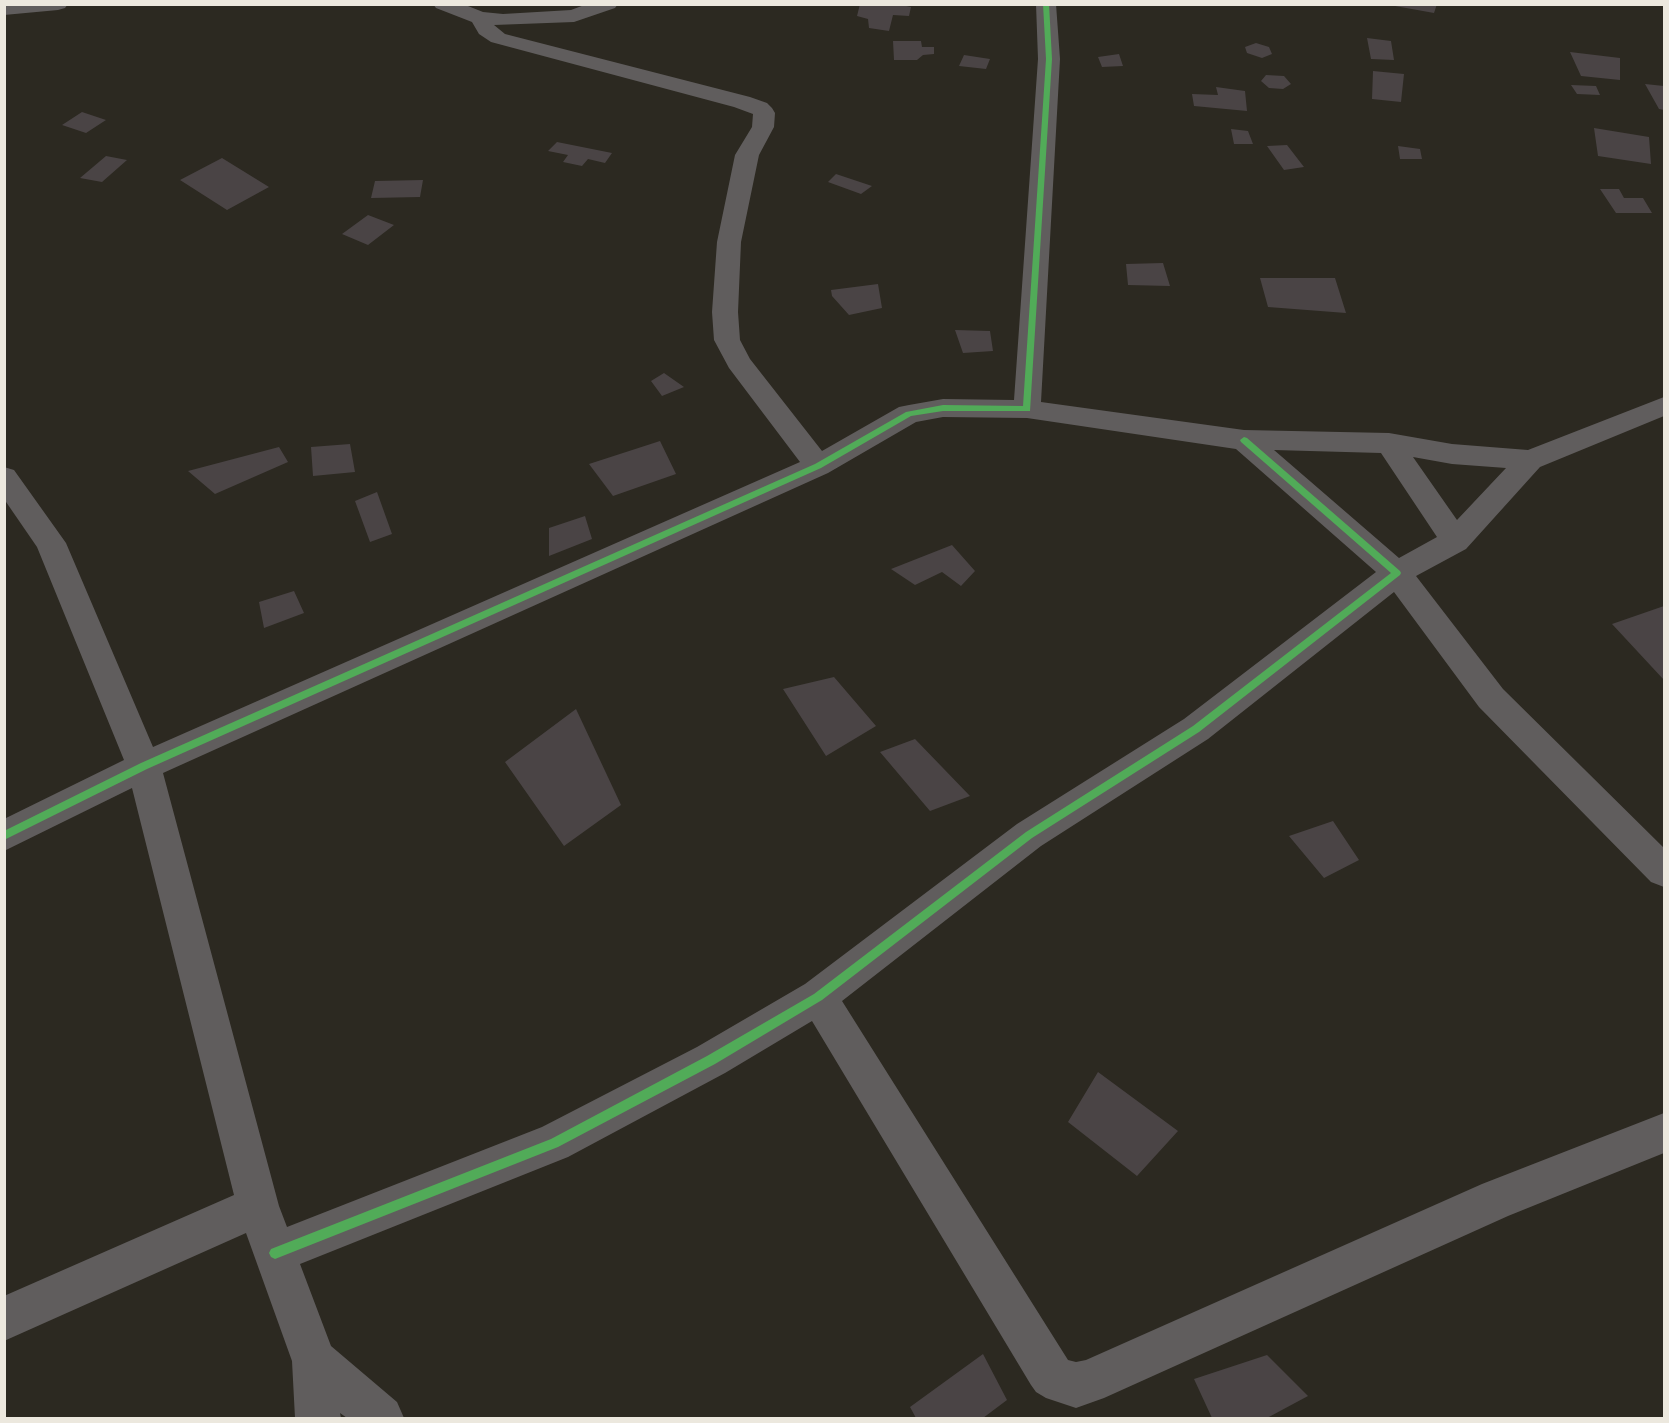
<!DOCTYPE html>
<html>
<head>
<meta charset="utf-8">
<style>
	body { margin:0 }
	#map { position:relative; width:1669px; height:1423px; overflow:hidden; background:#2c2921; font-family:Manrope,sans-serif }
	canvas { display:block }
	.frame { position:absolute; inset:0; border:6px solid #ece8de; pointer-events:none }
</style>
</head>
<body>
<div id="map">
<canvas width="1669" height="1423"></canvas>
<div class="frame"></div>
</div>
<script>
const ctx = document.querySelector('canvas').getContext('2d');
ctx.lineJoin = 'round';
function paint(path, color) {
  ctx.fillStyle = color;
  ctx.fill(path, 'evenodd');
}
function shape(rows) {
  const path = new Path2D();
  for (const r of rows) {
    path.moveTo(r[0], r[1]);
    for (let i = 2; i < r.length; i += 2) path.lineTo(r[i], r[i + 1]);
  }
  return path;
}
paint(shape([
	[860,4,897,4,911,7,909,16,893,15,889,31,869,28,868,19,857,16],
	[1384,4,1437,4,1434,13],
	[1367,38,1391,41,1394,60,1371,59],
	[893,41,921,41,922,47,934,47,934,54,923,55,917,60,894,60],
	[1256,43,1269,47,1272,54,1262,58,1247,53,1245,47],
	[1570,52,1620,58,1620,80,1581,76],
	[1119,54,1123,66,1102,67,1098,57],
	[964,55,990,59,986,69,959,66],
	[1373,71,1404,74,1401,102,1372,99],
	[1266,75,1284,76,1291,84,1283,89,1269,88,1261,81],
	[1645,84,1664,86,1664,110,1659,109],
	[1571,85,1596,86,1600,95,1577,94],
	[1216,87,1245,91,1247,111,1194,106,1192,94,1218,95],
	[82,112,106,120,86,133,62,125],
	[1594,128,1649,137,1651,164,1598,156],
	[1231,129,1248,131,1253,144,1234,144],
	[557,142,612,153,605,163,588,159,582,166,563,162,568,155,548,151],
	[1287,145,1304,167,1284,170,1267,146],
	[1398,146,1420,149,1422,159,1400,159],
	[106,156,127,160,102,182,80,178],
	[222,158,269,187,227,210,180,180],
	[836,174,872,186,861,194,828,182],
	[423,180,420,197,371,198,375,181],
	[1600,189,1619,189,1624,198,1643,198,1652,213,1616,213],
	[368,215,394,225,368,245,342,234],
	[1163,263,1170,286,1128,285,1126,264],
	[1260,278,1335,278,1346,313,1268,307],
	[878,284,882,308,849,315,832,296,831,290],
	[955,330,990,331,993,351,963,353],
	[664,373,684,387,662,396,651,381],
	[660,441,676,474,613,496,589,464],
	[350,444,355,472,313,476,311,447],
	[279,447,288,462,215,494,188,471],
	[377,492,392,534,370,542,355,501],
	[585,516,592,539,549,556,549,528],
	[952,545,975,571,961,586,942,572,915,585,891,569],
	[294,591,304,613,264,628,259,602],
	[1664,606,1664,680,1612,624],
	[834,677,876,726,826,756,783,689],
	[576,709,621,805,564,846,505,762],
	[915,739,970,796,930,811,880,752],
	[1333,821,1359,860,1324,878,1289,836],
	[1098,1072,1178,1131,1137,1176,1068,1122],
	[983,1354,1007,1400,983,1418,916,1418,910,1407],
	[1267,1355,1308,1396,1267,1418,1212,1418,1194,1379]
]), '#4a4445');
paint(shape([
	[4,4,68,4,65,8,58,10,4,15,4,4],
	[433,4,463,4,483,12,503,14,571,10,587,4,618,4,615,8,574,22,494,25,505,34,750,97,767,103,772,108,775,113,774,127,759,155,741,242,738,312,740,340,750,359,822,451,899,407,909,405,943,399,1014,400,1038,59,1036,4,1056,4,1060,59,1041,402,1244,430,1389,433,1452,444,1528,450,1664,397,1664,416,1540,467,1466,549,1416,576,1503,689,1664,848,1664,887,1651,882,1479,707,1394,592,1208,739,1041,846,842,1001,1068,1360,1076,1362,1086,1360,1482,1184,1664,1113,1664,1153,1508,1216,1104,1398,1076,1408,1046,1398,1036,1392,1031,1385,812,1021,725,1073,568,1157,300,1264,331,1346,397,1402,404,1418,347,1418,340,1413,341,1418,295,1418,292,1361,246,1233,4,1341,4,1296,234,1195,132,788,4,851,4,819,124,760,37,547,4,499,4,467,14,470,66,543,153,747,800,462,729,368,714,340,712,312,717,242,735,155,752,127,753,114,734,107,491,42,479,34,472,22,436,8,433,4],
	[943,417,1027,418,1236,449,1376,572,1184,719,1017,824,805,984,697,1047,542,1127,287,1227,279,1206,163,773,828,473,916,422,943,417],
	[1274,450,1381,453,1437,537,1399,558,1274,450],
	[1413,457,1452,464,1506,468,1457,520,1413,457]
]), '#605d5d');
paint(shape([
	[1043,4,1049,4,1052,59,1030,411,943,411,911,416,821,468,147,769,4,840,4,831,141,763,815,464,906,412,943,405,1023,406,1046,59,1043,4],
	[1244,437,1247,438,1400,571,1401,573,1400,575,1199,732,1032,838,822,1000,715,1064,558,1147,275,1259,271,1257,269,1253,271,1249,551,1139,707,1056,814,994,1026,832,1193,726,1391,573,1241,442,1240,440,1244,437]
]), '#51ab58');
</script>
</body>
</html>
